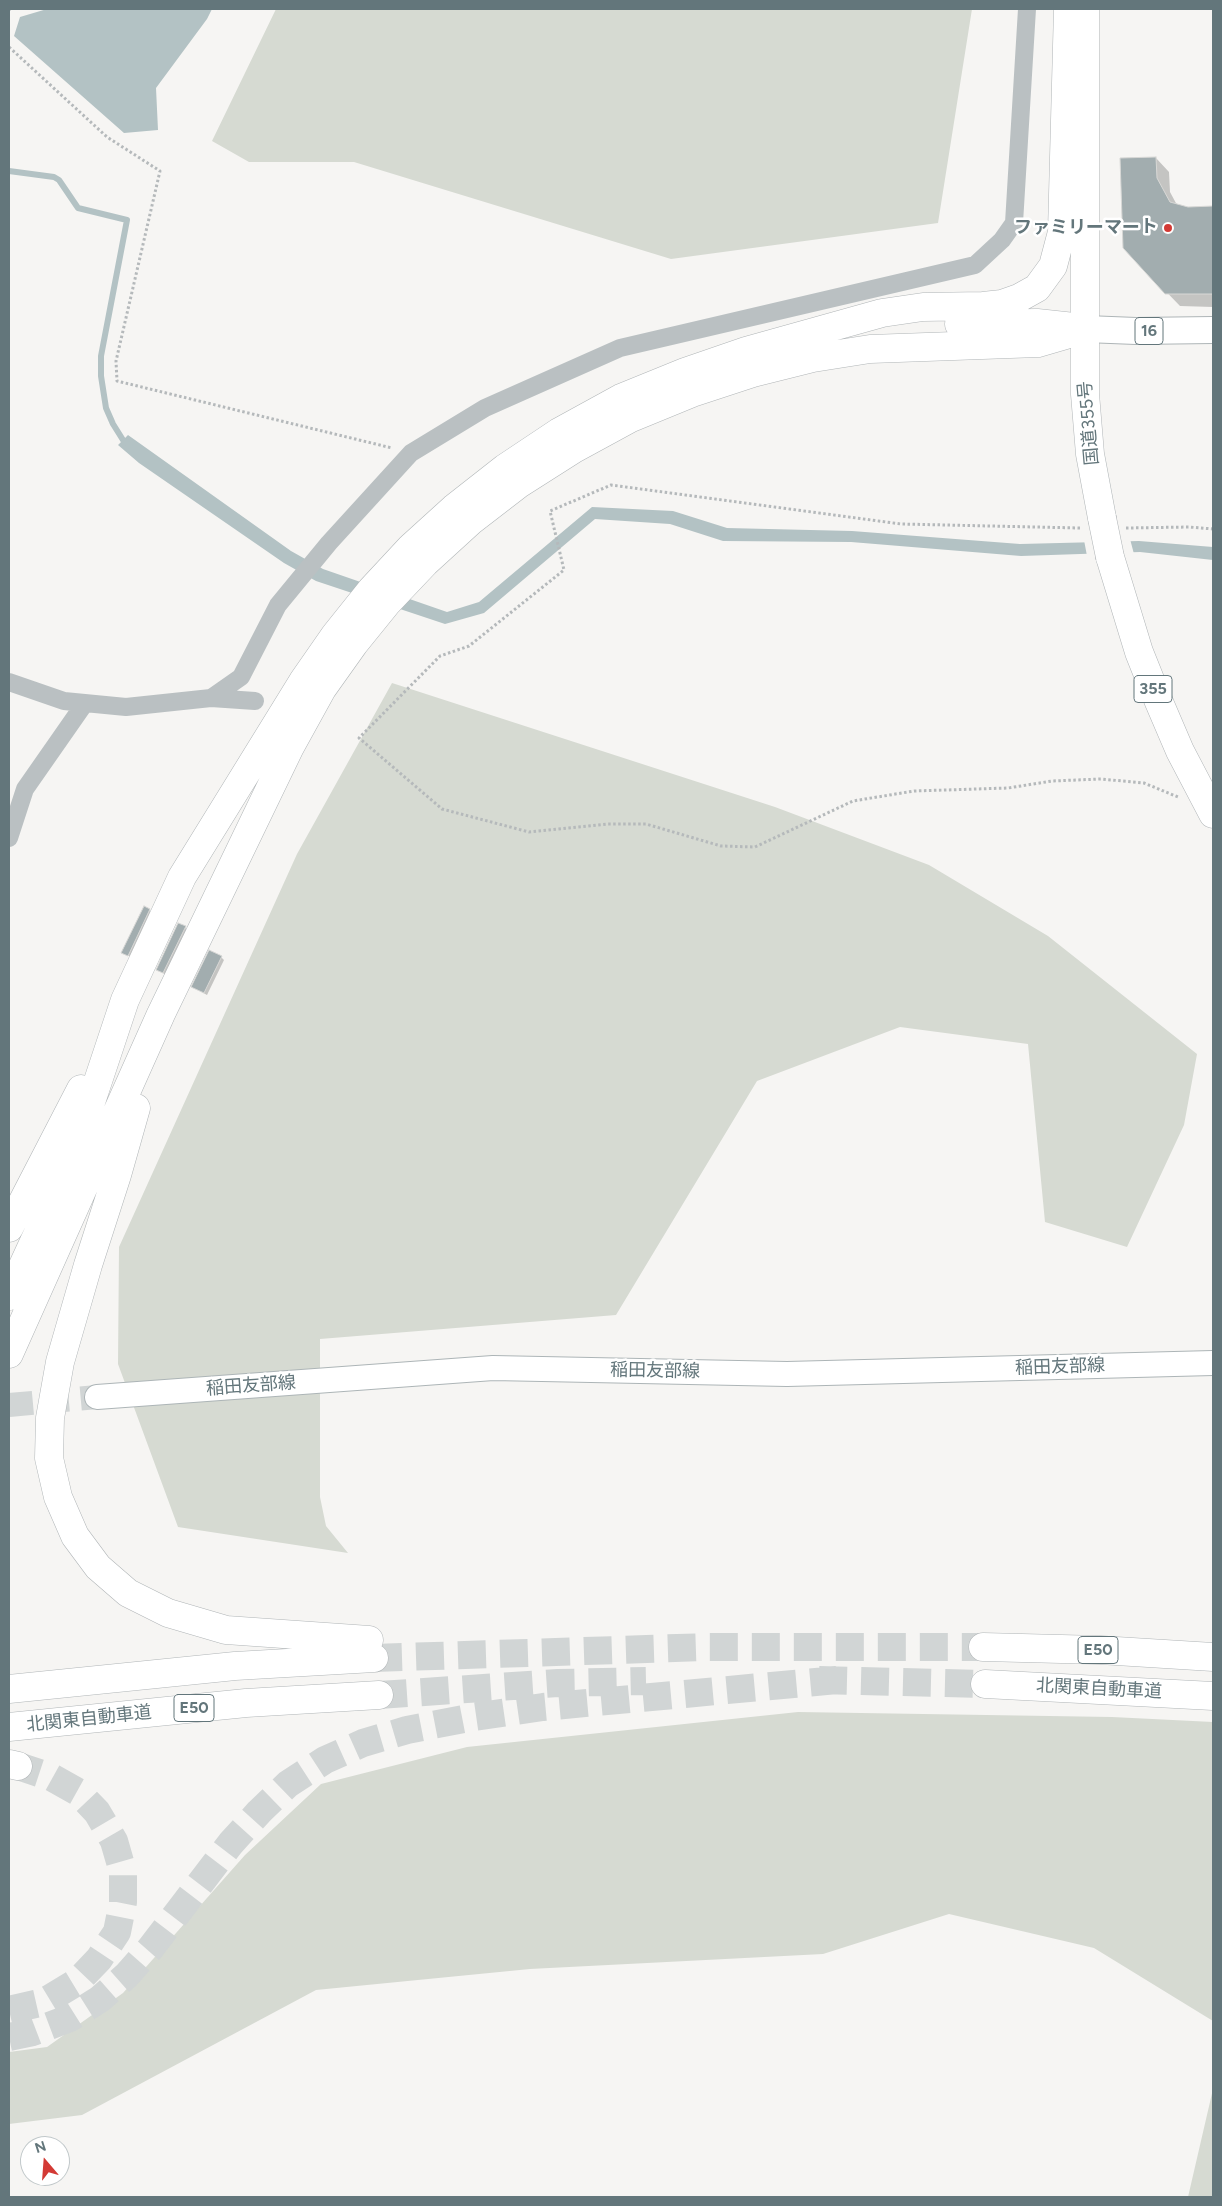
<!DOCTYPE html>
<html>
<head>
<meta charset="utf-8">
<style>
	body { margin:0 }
	#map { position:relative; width:1222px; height:2206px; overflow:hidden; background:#f6f5f3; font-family:Figtree,sans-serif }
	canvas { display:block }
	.frame { position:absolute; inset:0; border:10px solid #63767b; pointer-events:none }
	.north { position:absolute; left:20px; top:2136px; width:50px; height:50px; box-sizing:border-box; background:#fff; border:1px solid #c1c8ca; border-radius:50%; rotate:342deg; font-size:14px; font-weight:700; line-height:20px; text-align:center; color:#63767b }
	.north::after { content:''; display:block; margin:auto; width:18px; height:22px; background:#d33a35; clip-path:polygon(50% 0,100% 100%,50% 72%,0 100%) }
</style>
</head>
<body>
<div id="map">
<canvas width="1222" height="2206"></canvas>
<div class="frame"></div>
<div class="north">N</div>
</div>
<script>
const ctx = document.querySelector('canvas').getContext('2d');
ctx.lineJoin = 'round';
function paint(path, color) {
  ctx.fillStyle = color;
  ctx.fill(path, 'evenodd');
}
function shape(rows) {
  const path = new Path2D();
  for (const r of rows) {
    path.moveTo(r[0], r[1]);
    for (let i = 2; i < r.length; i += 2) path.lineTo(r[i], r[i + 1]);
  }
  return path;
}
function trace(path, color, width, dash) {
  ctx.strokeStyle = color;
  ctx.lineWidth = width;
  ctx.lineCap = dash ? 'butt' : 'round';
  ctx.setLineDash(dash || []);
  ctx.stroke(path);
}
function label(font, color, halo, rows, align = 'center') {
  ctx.font = font + ' Figtree,"Noto Sans JP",sans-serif';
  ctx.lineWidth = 5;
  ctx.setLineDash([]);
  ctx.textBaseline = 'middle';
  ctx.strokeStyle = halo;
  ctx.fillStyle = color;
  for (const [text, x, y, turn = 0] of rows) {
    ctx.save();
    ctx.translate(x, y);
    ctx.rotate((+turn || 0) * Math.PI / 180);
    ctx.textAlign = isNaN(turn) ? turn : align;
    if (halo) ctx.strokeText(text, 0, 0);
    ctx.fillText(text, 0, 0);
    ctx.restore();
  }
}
paint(shape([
	[276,9,972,9,938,223,671,259,354,162,249,162,212,141],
	[392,683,775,807,929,865,1048,936,1197,1054,1184,1125,1127,1247,1045,1222,1028,1044,900,1027,757,1081,616,1315,320,1339,320,1497,326,1526,348,1553,178,1527,118,1364,119,1247,297,854],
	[798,1712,1112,1717,1213,1722,1213,2021,1094,1948,949,1914,823,1954,530,1969,316,1990,82,2115,9,2124,9,2052,47,2047,123,1993,245,1855,321,1784,467,1747],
	[1213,2089,1213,2197,1188,2197]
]), '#d6dad2');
paint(shape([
	[47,9,212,9,207,19,156,88,158,130,124,133,14,36,20,17],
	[128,435,291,551,323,569,447,612,479,602,592,507,673,511,727,528,852,531,1020,544,1139,541,1213,547,1213,560,1140,552,1021,556,851,542,723,541,670,524,595,519,484,613,445,624,316,581,284,563,139,463,118,445]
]), '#b3c2c4');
paint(shape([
	[1130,539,1134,554,1087,556,1084,540]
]), '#f6f5f3');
paint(shape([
	[1156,158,1169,172,1170,192,1177,205,1187,209,1213,207,1213,307,1180,306,1124,248],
	[149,910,152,913,132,957,124,954,122,953],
	[185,928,188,930,166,975,158,970],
	[221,957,224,960,207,995,196,989,193,987]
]), '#0003');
trace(shape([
	[9,171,54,177,59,180,78,208,127,220,101,356,101,376,106,408,113,424,123,440,129,445]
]), '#b3c2c4', 6);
const building = shape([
	[1156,157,1157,178,1170,202,1188,207,1213,206,1213,294,1165,294,1123,248,1120,158,1156,157],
	[144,906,150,909,128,956,121,953,144,906],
	[178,923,186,926,163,973,156,970,178,923],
	[209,950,222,956,204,993,191,987,209,950]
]);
paint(building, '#a2adaf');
trace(building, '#d7d7d5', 1);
trace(shape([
	[9,1405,97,1397]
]), '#d1d5d5', 24, [24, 12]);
trace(shape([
	[374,1658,707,1647,983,1647],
	[819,1680,985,1684],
	[379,1695,558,1683,646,1681],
	[9,2010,44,2002,77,1982,99,1959,117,1932,123,1902,123,1872,114,1841,97,1812,78,1792,51,1777,18,1766],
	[9,2037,33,2032,70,2018,100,1999,127,1975,150,1949,231,1843,259,1812,288,1784,325,1760,363,1743,407,1730,474,1717,543,1707,837,1680]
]), '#d1d5d5', 28, [28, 14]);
const secondary = shape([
	[97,1397,493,1368,787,1374,1213,1363]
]);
const primary = shape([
	[1086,329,1136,331,1213,330]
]);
const trunk = shape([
	[1085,9,1085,394,1090,454,1102,518],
	[1110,557,1139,652,1159,702,1180,751,1213,814]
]);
const motorway = shape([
	[959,324,1037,323,1074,327],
	[136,1108,117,1175,88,1265,60,1362,50,1418,49,1458,58,1497,75,1536,98,1567,128,1593,168,1613,226,1630,369,1640],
	[9,1228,81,1089],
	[9,1296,72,1159,125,1000,182,877,303,681,335,635,371,590,411,547,454,508,505,468,559,432,621,398,685,372,746,351,882,313,923,307,983,306,1002,304,1019,298,1037,288,1053,266,1062,232,1068,9],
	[9,1354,161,1014,290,747,322,689,354,644,388,602,425,563,471,521,519,484,574,449,631,418,692,393,753,373,813,358,870,349,1038,343,1086,329],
	[983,1647,1100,1650,1213,1657],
	[985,1684,1213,1696],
	[9,1689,235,1666,374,1658],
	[9,1727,246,1703,379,1695],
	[9,1764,18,1766]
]);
trace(secondary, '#adb5b7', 26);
trace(primary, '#aeb5b7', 28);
trace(trunk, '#b0b5b7', 29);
trace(motorway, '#b0b5b7', 29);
trace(shape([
	[9,10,10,9],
	[9,47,107,137,160,171,116,361,117,381,392,448],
	[1080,528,901,524,611,485,550,511,564,570,469,646,440,656,359,738,442,809,529,832,607,824,646,824,721,846,755,847,853,801,914,791,1008,788,1052,781,1101,779,1144,783,1178,797],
	[1126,528,1189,527,1213,529]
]), '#b5b9bb', 3, [2.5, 2.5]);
trace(shape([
	[9,682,64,701,126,707,211,698,255,701],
	[211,698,241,677,278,605,329,543,411,453,485,408,620,348,975,265,1002,240,1014,223,1027,9],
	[9,838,25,789,85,703]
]), '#bac0c2', 18);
trace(secondary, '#fff', 24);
trace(primary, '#fff', 26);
trace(trunk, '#fff', 28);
trace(motorway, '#fff', 28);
const trunkBridge = shape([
	[1102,518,1110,557]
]);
trace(trunkBridge, '#b0b5b7', 29, []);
trace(trunkBridge, '#fff', 28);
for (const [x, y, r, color] of [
	[1168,228,5,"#d33a35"]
]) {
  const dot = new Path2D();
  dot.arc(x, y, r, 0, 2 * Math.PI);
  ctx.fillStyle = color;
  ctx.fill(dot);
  trace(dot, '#fff', 2);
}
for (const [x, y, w] of [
	[1149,331,28],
	[1153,689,38],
	[1098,1650,40],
	[194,1708,40]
]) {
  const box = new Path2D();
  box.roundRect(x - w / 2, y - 13.5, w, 27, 4);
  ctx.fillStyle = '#fff';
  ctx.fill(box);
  trace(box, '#63767b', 1);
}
label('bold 16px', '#63767b', null, [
	["16",1149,331],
	["355",1153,689],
	["E50",1098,1650],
	["E50",194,1708]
]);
label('bold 18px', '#63767b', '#fff', [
	["ファミリーマート",1158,228]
], 'right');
label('18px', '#63767b', '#fff', [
	["国道355号",1089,423,-95],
	["稲田友部線",1060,1367,-2],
	["稲田友部線",655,1371,1],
	["稲田友部線",251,1386,-4],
	["北関東自動車道",1099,1689,3],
	["北関東自動車道",89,1719,-6]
]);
</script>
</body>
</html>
